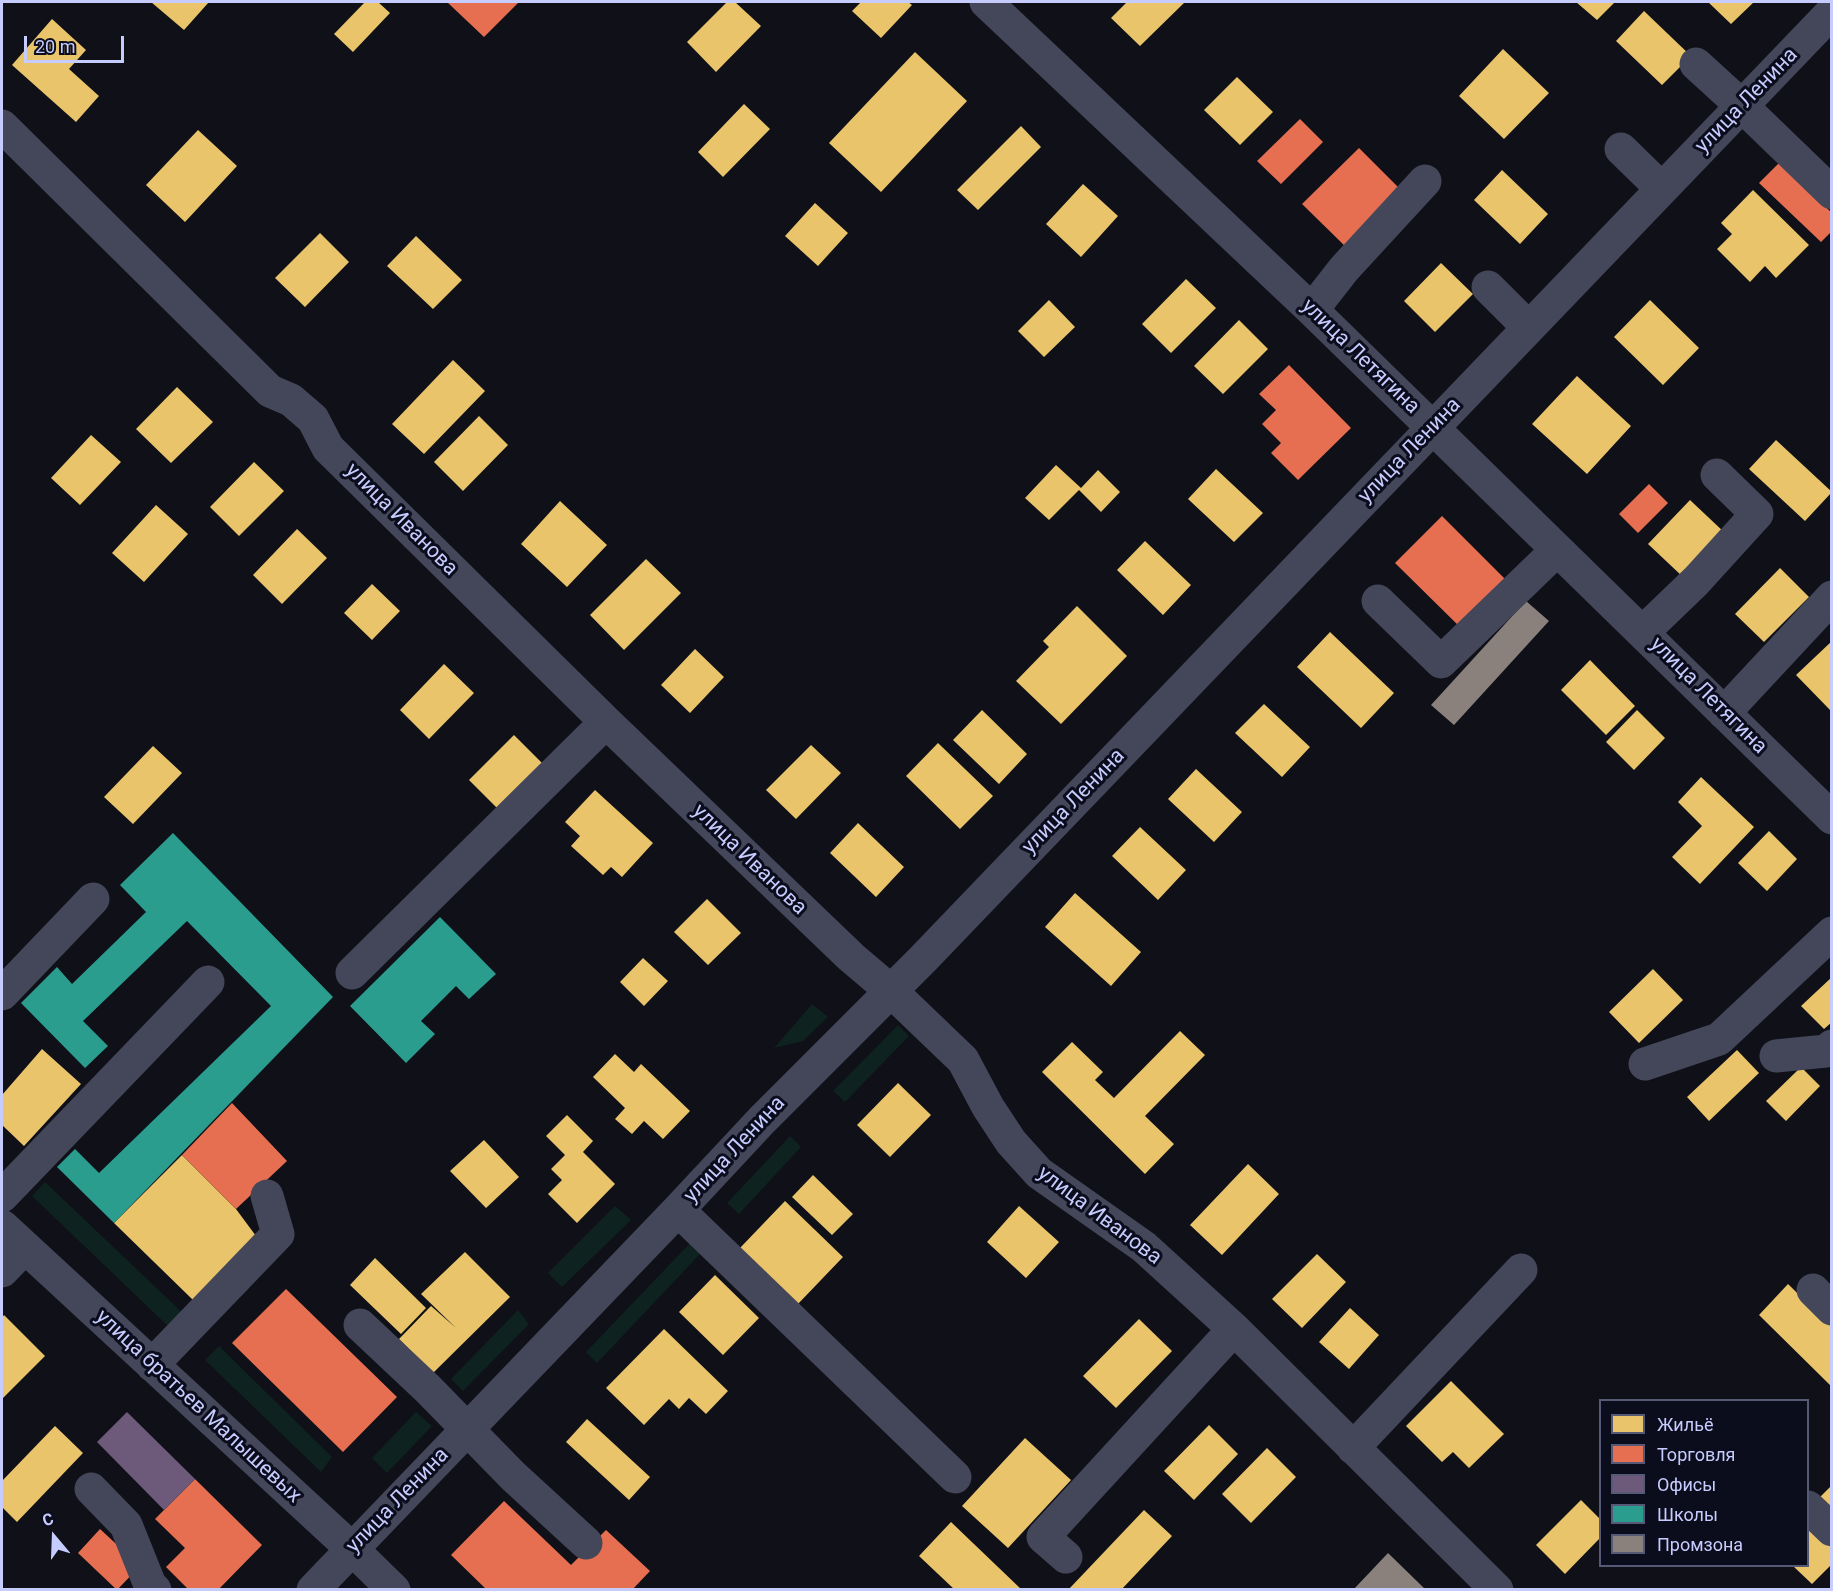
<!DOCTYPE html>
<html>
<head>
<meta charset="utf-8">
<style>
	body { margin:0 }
	#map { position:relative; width:1833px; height:1591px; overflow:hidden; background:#0f1018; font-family:Roboto,sans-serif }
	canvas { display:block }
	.frame { position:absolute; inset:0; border:3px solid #c6ccfe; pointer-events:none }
	.legend { position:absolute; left:1599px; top:1399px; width:210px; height:168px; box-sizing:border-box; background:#0b0c1c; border:2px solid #565976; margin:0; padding:8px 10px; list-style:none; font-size:18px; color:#c6ccfe }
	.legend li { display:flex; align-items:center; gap:12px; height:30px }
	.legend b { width:30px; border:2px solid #565976 }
	.north { position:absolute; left:24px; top:1507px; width:60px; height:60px; -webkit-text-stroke:4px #0b0c1c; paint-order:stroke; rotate:341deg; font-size:16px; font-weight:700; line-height:24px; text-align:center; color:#c6ccfe }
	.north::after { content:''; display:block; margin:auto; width:21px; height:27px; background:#c6ccfe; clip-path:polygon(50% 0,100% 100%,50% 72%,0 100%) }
	.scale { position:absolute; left:24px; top:36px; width:100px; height:27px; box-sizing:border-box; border:3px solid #c6ccfe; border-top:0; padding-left:8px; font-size:18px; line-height:21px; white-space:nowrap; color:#c6ccfe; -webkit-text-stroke:4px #0b0c1c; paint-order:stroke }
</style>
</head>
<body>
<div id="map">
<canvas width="1833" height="1591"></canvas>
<div class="frame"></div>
<ul class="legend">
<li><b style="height:16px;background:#e9c46a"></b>Жильё</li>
<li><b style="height:16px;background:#e76f51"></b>Торговля</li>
<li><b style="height:16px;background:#6d597a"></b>Офисы</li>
<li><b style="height:16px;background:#2a9d8f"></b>Школы</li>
<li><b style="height:16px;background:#8a817c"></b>Промзона</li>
</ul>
<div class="north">С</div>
<div class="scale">20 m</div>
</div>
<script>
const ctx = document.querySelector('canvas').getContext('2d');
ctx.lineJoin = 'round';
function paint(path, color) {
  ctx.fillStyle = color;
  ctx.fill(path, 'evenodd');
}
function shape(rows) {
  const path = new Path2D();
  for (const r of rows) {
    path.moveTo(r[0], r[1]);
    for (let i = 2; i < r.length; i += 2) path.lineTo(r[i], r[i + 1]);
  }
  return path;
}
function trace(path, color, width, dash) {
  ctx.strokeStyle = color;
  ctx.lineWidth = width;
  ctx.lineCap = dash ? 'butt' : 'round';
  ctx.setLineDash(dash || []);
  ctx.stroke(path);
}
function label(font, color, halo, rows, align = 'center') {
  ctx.font = font + ' Roboto,sans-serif';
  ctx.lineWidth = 6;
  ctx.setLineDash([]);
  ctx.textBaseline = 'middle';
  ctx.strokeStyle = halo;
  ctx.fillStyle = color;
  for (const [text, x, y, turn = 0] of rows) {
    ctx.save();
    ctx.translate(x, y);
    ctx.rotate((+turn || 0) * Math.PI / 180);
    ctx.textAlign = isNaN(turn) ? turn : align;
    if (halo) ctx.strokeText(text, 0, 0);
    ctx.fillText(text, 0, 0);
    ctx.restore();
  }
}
paint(shape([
	[812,1004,828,1017,803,1041,774,1048],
	[898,1025,909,1036,845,1102,833,1091],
	[790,1136,801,1147,739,1214,727,1203],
	[45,1182,187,1317,173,1331,32,1196],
	[615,1206,631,1220,562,1287,548,1273],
	[691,1242,702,1252,597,1363,586,1352],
	[518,1310,529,1324,463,1391,451,1379],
	[219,1346,332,1457,321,1472,205,1360],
	[416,1412,432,1426,387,1473,372,1458]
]), '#0e221f');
paint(shape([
	[151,2,209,2,184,30],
	[365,2,378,2,390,13,353,52,334,34],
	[727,2,735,2,761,26,716,72,687,42],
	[861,2,908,2,912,5,881,38,852,11],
	[1127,2,1185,2,1140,46,1111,18],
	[1576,2,1615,2,1597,20],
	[1708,2,1754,2,1731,24],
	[1644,11,1691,56,1662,85,1616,41],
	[52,19,86,50,69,69,99,96,76,122,12,65],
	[1503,49,1549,93,1504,139,1459,96],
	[915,52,967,101,881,192,829,143],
	[1237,77,1273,112,1240,145,1204,110],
	[744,104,770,129,723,177,698,152],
	[1021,126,1041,147,978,210,957,190],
	[198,130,237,166,185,222,146,185],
	[1502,170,1548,214,1520,244,1474,200],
	[1083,184,1118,216,1081,257,1046,224],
	[1753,190,1809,245,1776,278,1765,266,1750,282,1717,249,1732,234,1721,223],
	[815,203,848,233,818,266,785,236],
	[320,233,349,262,305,307,275,278],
	[416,236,462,280,433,309,387,266],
	[1441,263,1473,294,1435,332,1404,301],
	[1186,279,1216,308,1171,353,1142,324],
	[1049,300,1075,327,1044,357,1018,331],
	[1650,300,1699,348,1663,385,1614,337],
	[1239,320,1268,349,1223,394,1194,366],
	[453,360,485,391,424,454,392,424],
	[1577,376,1631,426,1587,474,1532,424],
	[177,387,213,422,171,463,136,429],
	[479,416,508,445,463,491,434,462],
	[91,435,121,462,80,505,51,478],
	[1776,440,1832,492,1805,521,1749,469],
	[254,462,284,491,239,536,210,507],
	[1056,465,1081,488,1098,470,1120,492,1101,512,1079,490,1049,520,1025,498],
	[1216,469,1263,513,1234,542,1188,499],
	[1690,500,1725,533,1683,577,1648,544],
	[560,501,607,545,567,587,521,544],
	[156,505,188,534,144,582,112,553],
	[297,529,327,558,282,604,253,575],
	[1145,541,1191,585,1163,615,1117,570],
	[646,559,681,593,624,650,590,615],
	[1780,568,1809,597,1764,642,1735,614],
	[372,584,400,611,372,640,344,613],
	[1077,606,1127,656,1061,724,1016,681,1049,647,1043,641],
	[1330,632,1394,693,1361,728,1297,667],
	[1832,641,1832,708,1830,710,1796,675],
	[695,649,724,677,690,713,661,685],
	[1590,660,1635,706,1606,735,1561,690],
	[444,664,474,693,429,739,400,710],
	[1264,704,1310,747,1282,777,1235,733],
	[982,710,1027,754,999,784,953,740],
	[1637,710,1665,738,1634,770,1606,742],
	[514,735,543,764,498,809,469,780],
	[938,743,993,796,960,829,906,776],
	[811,745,841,773,796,819,766,790],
	[153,746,182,773,133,824,104,797],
	[1196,769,1242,812,1214,842,1168,799],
	[1701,777,1754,827,1700,884,1672,857,1702,826,1678,802],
	[595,790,653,843,622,877,611,867,603,875,571,846,580,836,565,822],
	[858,823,904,867,876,897,830,853],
	[1140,827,1186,870,1158,900,1112,856],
	[1769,831,1797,859,1767,891,1738,863],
	[1075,893,1141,952,1111,986,1045,927],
	[707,899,741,933,708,965,674,932],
	[643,958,668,981,644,1006,620,982],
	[1653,969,1683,1000,1639,1043,1609,1012],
	[1832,977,1832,1022,1824,1029,1801,1006],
	[1180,1031,1205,1055,1145,1116,1174,1144,1145,1174,1042,1072,1072,1042,1103,1072,1095,1080,1114,1098],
	[42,1049,81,1084,24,1146,2,1125,2,1095],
	[1737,1050,1759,1073,1709,1121,1687,1097],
	[615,1054,634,1072,641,1064,690,1111,663,1139,644,1121,632,1134,615,1119,625,1108,593,1077],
	[1801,1067,1820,1086,1786,1121,1766,1101],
	[898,1083,931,1115,890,1157,857,1125],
	[567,1115,593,1141,583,1152,615,1184,577,1223,548,1194,562,1180,551,1169,565,1155,546,1136],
	[484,1140,519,1177,486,1208,450,1171],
	[182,1155,236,1209,256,1236,193,1300,114,1223],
	[1248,1164,1279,1194,1222,1255,1190,1225],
	[813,1175,853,1214,832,1235,792,1197],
	[785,1201,843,1257,797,1305,739,1249],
	[1019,1206,1059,1242,1026,1278,987,1242],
	[465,1252,510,1297,433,1373,399,1339,431,1306,456,1328,421,1294],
	[1317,1254,1346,1282,1302,1328,1272,1299],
	[375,1258,426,1308,401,1334,350,1285],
	[715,1275,759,1318,723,1355,679,1312],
	[1788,1284,1832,1327,1832,1387,1759,1315],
	[1350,1308,1379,1335,1349,1369,1319,1342],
	[4,1315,45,1356,2,1399,2,1318],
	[1139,1319,1172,1351,1116,1408,1083,1376],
	[664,1329,728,1391,706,1414,689,1398,679,1409,669,1399,644,1425,606,1388],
	[1451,1381,1504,1434,1469,1468,1453,1452,1442,1462,1406,1426],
	[587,1419,650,1477,629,1500,566,1442],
	[1209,1425,1238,1454,1194,1500,1164,1471],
	[55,1426,83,1453,17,1522,2,1507,2,1481],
	[1025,1438,1071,1480,1008,1548,962,1506],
	[1267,1448,1296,1477,1251,1523,1222,1494],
	[1832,1485,1832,1511,1818,1499],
	[1581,1500,1600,1519,1600,1538,1565,1574,1536,1545],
	[1144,1510,1172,1536,1121,1590,1068,1590],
	[951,1522,1022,1590,955,1590,919,1556],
	[1808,1522,1832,1545,1832,1564,1812,1584,1793,1566,1808,1566]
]), '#e9c46a');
paint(shape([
	[447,2,519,2,484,37],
	[1300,119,1323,142,1281,184,1257,161],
	[1359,148,1405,194,1349,250,1302,204],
	[1779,163,1832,213,1832,231,1821,242,1759,183],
	[1289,365,1351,428,1298,480,1271,453,1281,443,1262,424,1276,410,1259,394],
	[1649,484,1668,503,1638,533,1619,514],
	[1442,516,1508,582,1462,629,1395,563],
	[232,1103,287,1161,236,1209,182,1155],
	[286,1289,397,1397,343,1452,232,1343],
	[195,1479,262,1545,218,1590,189,1590,166,1567,185,1548,155,1519],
	[504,1501,571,1565,606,1530,650,1571,632,1590,487,1590,451,1555],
	[100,1529,140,1566,117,1590,78,1553]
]), '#e76f51');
paint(shape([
	[127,1412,195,1479,164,1510,97,1442]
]), '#6d597a');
paint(shape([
	[173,833,333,997,114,1223,57,1167,75,1149,99,1173,271,1006,187,921,83,1021,108,1046,85,1068,21,1003,57,967,72,984,146,912,120,885],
	[440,917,496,974,469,999,456,986,421,1021,435,1034,406,1063,350,1006]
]), '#2a9d8f');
paint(shape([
	[1526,601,1549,621,1454,725,1431,705],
	[1388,1553,1426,1590,1353,1590]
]), '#8a817c');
trace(shape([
	[986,2,1312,310,1832,818],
	[1696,64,1742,106,1832,193],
	[2,126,270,391,291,400,313,419,328,448,606,722,851,957,891,991,963,1060,988,1107,1011,1142,1039,1173,1144,1247,1234,1329,1497,1590],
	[1621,149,1662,189],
	[1488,287,1528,327],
	[1312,310,1344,269,1425,181],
	[1378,601,1441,662,1557,550],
	[1643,632,1696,581,1757,514,1717,475],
	[1724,713,1832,597],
	[352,973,606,722],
	[2,994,93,899],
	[1776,1056,1826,1051,1832,1046],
	[1645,1064,1719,1039,1832,933],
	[2,1196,208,982],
	[678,1210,955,1477],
	[2,1226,352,1549,394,1590],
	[2,1271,25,1247],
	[1813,1290,1832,1309],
	[360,1325,428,1389,513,1476,586,1543],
	[152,1365,278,1234,267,1196],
	[1353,1448,1521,1270],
	[91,1489,126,1525,150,1585,155,1590],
	[1808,1507,1832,1530],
	[1066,1557,1043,1537,1234,1329],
	[313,1590,678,1210,762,1120,923,959,1832,12]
]), '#444759', 33);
label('21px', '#c6ccfe', '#0b0c1c', [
	["улица Ленина",1747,101,-46],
	["улица Летягина",1360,357,44],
	["улица Ленина",1410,451,-46],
	["улица Иванова",401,520,45],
	["улица Летягина",1708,696,45],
	["улица Ленина",1074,802,-46],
	["улица Иванова",749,860,44],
	["улица Ленина",735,1150,-47],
	["улица Иванова",1099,1216,37],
	["улица братьев Малышевых",198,1407,43],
	["улица Ленина",398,1501,-46]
]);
</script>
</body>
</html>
